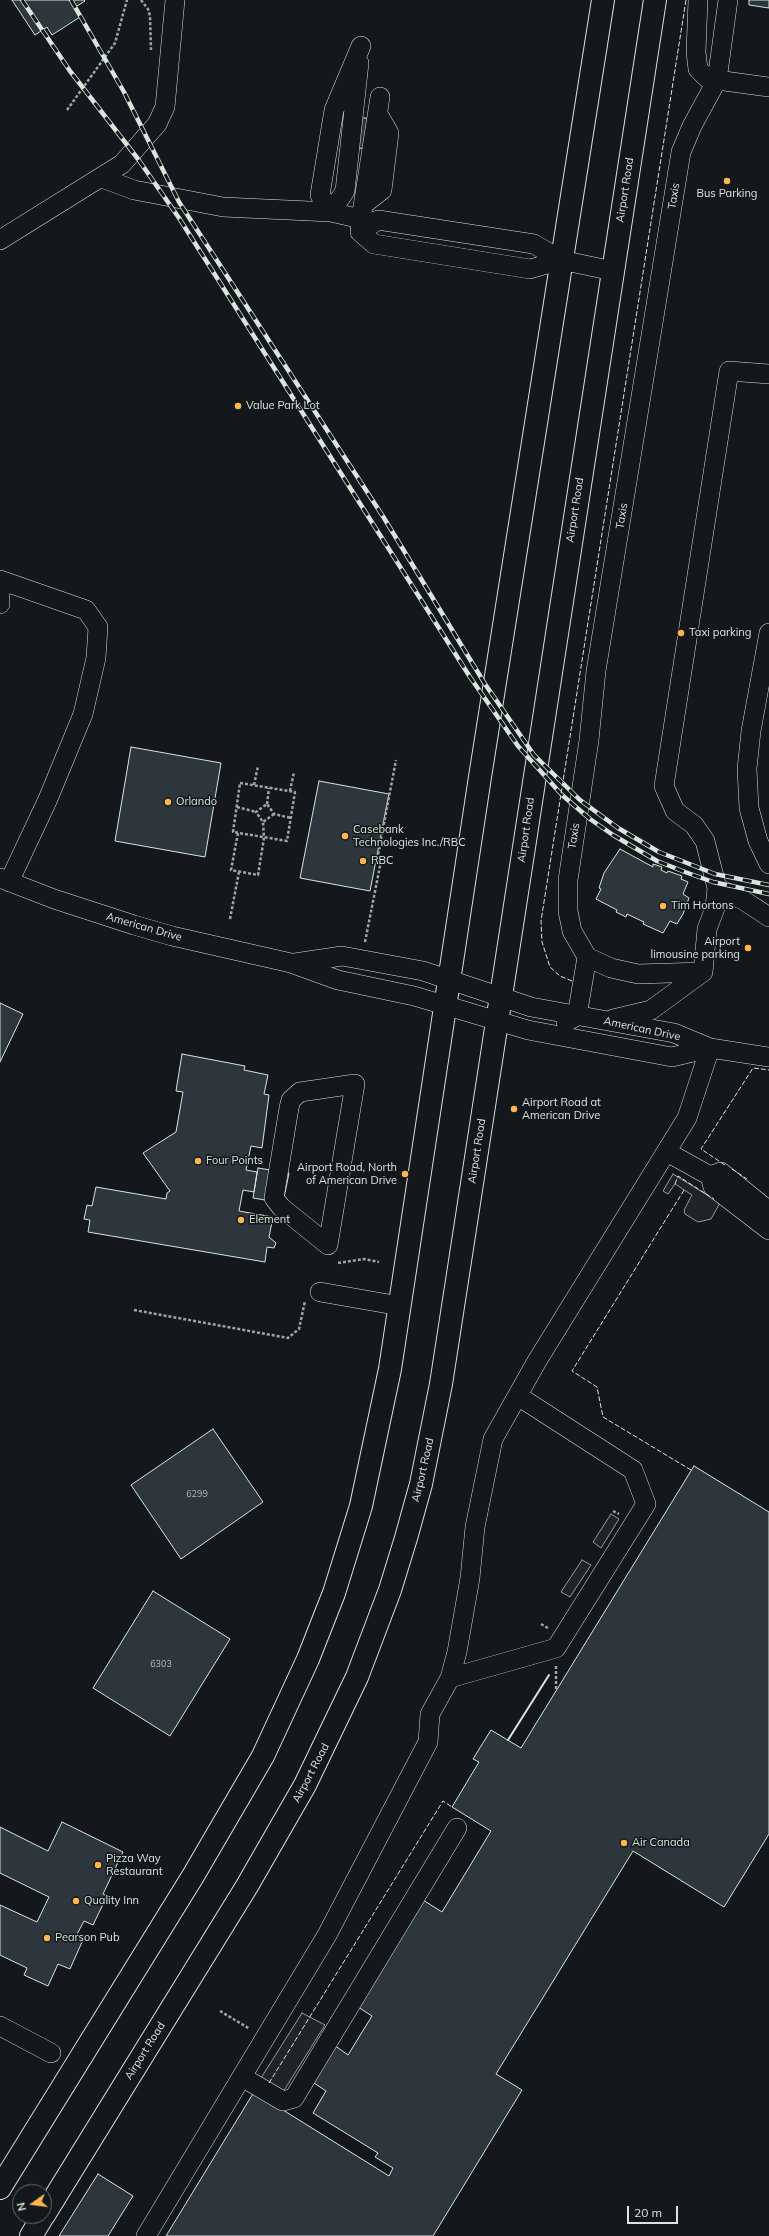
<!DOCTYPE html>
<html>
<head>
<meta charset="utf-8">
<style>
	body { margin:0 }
	#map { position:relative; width:769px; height:2236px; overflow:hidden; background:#14181c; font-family:Mulish,sans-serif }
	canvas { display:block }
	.north { position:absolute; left:12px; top:2184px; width:40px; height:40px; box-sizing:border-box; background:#14181c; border:1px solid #626a69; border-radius:50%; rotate:256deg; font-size:11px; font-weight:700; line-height:16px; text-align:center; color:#d8e6dc }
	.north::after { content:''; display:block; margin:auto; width:14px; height:18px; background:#ffb74d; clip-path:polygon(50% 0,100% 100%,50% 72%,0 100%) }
	.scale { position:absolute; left:627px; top:2206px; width:51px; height:18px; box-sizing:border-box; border:2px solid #d8e6dc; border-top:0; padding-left:5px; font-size:12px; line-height:14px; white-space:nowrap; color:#d8e6dc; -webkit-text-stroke:3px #14181c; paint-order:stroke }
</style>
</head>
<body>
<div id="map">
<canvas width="769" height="2236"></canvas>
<div class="north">N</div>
<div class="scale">20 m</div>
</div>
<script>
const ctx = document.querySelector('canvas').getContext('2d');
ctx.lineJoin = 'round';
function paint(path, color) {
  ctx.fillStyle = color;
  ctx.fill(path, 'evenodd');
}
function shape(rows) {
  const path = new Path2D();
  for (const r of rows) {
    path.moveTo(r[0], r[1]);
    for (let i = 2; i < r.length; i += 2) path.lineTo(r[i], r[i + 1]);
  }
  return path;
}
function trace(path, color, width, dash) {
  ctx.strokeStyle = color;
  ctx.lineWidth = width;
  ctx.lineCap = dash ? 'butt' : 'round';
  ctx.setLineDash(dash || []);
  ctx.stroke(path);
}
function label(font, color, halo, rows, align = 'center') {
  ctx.font = font + ' Mulish,sans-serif';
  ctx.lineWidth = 3;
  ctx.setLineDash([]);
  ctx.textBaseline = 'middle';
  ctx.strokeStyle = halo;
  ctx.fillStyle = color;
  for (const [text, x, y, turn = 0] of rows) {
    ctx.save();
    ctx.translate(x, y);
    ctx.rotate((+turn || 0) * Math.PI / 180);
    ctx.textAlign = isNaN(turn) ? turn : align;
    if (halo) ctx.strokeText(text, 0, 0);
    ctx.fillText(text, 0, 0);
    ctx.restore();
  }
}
const green = shape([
	[673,1174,720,1203,711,1219,698,1222,685,1214,684,1210,692,1195,675,1184,668,1194,663,1191,673,1174],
	[611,1514,619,1519,601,1548,593,1542,611,1514],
	[582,1560,591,1565,570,1597,561,1592,582,1560],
	[302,2013,325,2025,283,2092,261,2078,302,2013]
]);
paint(green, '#202428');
trace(green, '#939e99', 1);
const building = shape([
	[12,0,84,0,85,1,74,8,80,17,52,35,47,27,35,35,12,0],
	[749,0,769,0,769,8,749,5,749,0],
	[359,117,370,119,365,149,354,147,359,117],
	[131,747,221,763,205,857,115,841,131,747],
	[319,781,389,794,370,891,300,878,319,781],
	[620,849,653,867,653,864,662,867,661,870,667,873,668,871,682,876,681,879,688,882,683,894,689,898,683,914,677,924,670,921,663,933,643,924,644,922,627,914,626,917,616,912,617,910,596,899,601,889,599,888,604,873,620,849],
	[0,1003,23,1014,0,1062,0,1003],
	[182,1054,245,1066,244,1070,268,1075,264,1094,269,1095,262,1148,251,1146,246,1170,257,1172,254,1192,243,1190,239,1211,273,1217,269,1237,276,1243,274,1248,267,1247,265,1262,88,1232,90,1220,84,1219,87,1205,92,1206,96,1187,166,1199,167,1193,170,1191,143,1153,176,1132,183,1092,176,1091,182,1054],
	[258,1168,289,1173,283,1203,253,1198,258,1168],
	[213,1429,263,1502,181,1559,131,1485,213,1429],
	[694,1466,769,1512,769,1834,724,1907,633,1851,496,2074,522,2090,433,2236,166,2236,254,2092,389,2176,393,2168,375,2157,378,2153,313,2113,326,2091,314,2083,334,2045,348,2055,372,2016,358,2007,423,1900,442,1912,491,1831,452,1807,479,1762,473,1759,491,1730,521,1748,694,1466],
	[153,1591,230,1639,170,1736,93,1688,153,1591],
	[62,1822,123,1852,103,1894,107,1896,93,1925,84,1921,75,1938,82,1942,70,1969,58,1964,48,1986,24,1975,27,1968,0,1955,0,1905,37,1922,49,1897,0,1873,0,1827,48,1851,62,1822],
	[98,2174,133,2196,108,2236,59,2236,98,2174]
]);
paint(building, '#2c363c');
trace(building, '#d8e6dc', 1);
const minor = shape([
	[698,0,696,52,698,69,707,78,717,80,769,87],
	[102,178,134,190,223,207,331,212,361,219,360,232],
	[364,204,382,190,389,133,378,114],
	[331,212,320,195,334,110,361,46],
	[331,212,345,191,359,63],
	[361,219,380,97],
	[360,232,378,220,534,244,561,260,613,271],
	[360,232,374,244,530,269,561,260],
	[0,240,122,164,157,124,165,107,175,0],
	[0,580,86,610,98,627,96,658,83,714,48,799,9,882],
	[0,594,0,604],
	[769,633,751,731,747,769,749,808,758,841,769,864],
	[0,878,54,899,134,925,172,936,291,963,338,980,414,996,528,1030,672,1057,710,1048],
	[717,888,743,900,769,917],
	[295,963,342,956,423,971,531,1007,674,1033,710,1048,769,1057],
	[703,972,638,974,611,968,587,957,572,931,568,911,568,880,589,740,596,671,681,152,692,126,717,80,728,0],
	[703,972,707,929,715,908,717,888,705,841,694,825,675,811,664,786,729,371,769,374],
	[613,1019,651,1010,703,972],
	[566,1022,577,1016,587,957],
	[355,1084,328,1245,281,1207,274,1198,289,1108,291,1100,300,1092,355,1084],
	[667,1152,710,1176,713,1187,769,1230],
	[710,1176,721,1172,769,1211],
	[320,1292,400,1306],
	[450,1678,556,1648,646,1504,633,1470,518,1396],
	[0,2026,51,2053],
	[242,2077,283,2101,294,2098,457,1828],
	[146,2236,327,1935,428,1742,430,1714,450,1678,457,1652,470,1578,475,1527,493,1439,537,1361,687,1118,710,1048]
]);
const major = shape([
	[0,2188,193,1876,263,1756,308,1659,334,1593,361,1506,390,1369,480,777,603,0],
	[44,2215,247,1886,305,1785,357,1677,390,1590,406,1538,421,1484,441,1384,655,0],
	[31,2236,43,2216]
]);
trace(minor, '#d8e6dc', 20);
trace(major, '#d8e6dc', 24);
trace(shape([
	[141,0,148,9,150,16,151,50],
	[67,110,115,43,127,0],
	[240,783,295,792,287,841,233,832,240,783],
	[254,785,258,766],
	[290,791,294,772],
	[267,804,269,788],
	[237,807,256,812],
	[274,814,263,822,256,812,267,804,274,814,291,818],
	[238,833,231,870,258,875,264,838,263,822],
	[230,919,239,872],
	[365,942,381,861,378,855,396,760],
	[338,1263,364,1259,379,1262],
	[134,1310,288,1338,299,1329,305,1301],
	[613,1511,619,1514],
	[541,1624,548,1628],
	[556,1666,556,1690],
	[220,2011,250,2029]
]), '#9da8a2', 2.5, [3, 2]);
trace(minor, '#14181c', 19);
trace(major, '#14181c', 22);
const rail = shape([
	[22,0,70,71,138,159,179,218,470,677,518,746,562,795,590,819,613,835,657,861,685,872,713,882,769,894],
	[71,0,124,92,179,202,384,518,485,684,534,755,580,800,618,828,659,852,715,874,769,885]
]);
trace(rail, '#d8e6dc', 4.5);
trace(rail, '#14181c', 3, [9]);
trace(shape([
	[572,981,560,976,550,967,542,942,541,921,686,0],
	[725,1165,701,1149,753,1068,769,1070],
	[732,1169,747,1179],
	[675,1184,678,1176,714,1199],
	[684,1190,572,1371,597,1387,603,1417,691,1470],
	[269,2083,443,1801,452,1807]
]), '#d8e6dc', 1, [5, 2]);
trace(shape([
	[508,1740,549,1675]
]), '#d8e6dc', 2);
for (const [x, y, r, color] of [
	[727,181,4,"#ffb74d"],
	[238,406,4,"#ffb74d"],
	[681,633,4,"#ffb74d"],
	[168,802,4,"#ffb74d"],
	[345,836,4,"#ffb74d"],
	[363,861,4,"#ffb74d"],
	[663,906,4,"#ffb74d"],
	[748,948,4,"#ffb74d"],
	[514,1109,4,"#ffb74d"],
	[198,1161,4,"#ffb74d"],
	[405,1174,4,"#ffb74d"],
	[241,1220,4,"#ffb74d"],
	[624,1843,4,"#ffb74d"],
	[98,1865,4,"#ffb74d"],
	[76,1901,4,"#ffb74d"],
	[47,1938,4,"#ffb74d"]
]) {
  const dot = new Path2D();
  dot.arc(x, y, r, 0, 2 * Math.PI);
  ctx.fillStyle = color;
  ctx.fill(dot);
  trace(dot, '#14181c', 1.5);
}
label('9px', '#adbab4', null, [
	["6299",197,1494],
	["6303",161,1664]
]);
label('11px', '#d8e6dc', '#14181c', [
	["Airport Road",625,190,-81],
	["Taxis",674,196,-81],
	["Airport Road",575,510,-81],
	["Taxis",622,516,-81],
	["Airport Road",526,830,-82],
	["Taxis",574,836,-81],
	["American Drive",144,927,16],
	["American Drive",642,1029,12],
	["Airport Road",477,1151,-81],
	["Airport Road",423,1470,-77],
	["Airport Road",311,1773,-62],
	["Airport Road",145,2051,-58]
]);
label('11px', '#d8e6dc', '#14181c', [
	["Bus Parking",727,194,"center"],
	["Value Park Lot",246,406],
	["Taxi parking",689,633],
	["Orlando",176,802],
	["Casebank",353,830],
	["Technologies Inc./RBC",353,843],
	["RBC",371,861],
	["Tim Hortons",671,906],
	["Airport",740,942,"right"],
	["limousine parking",740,955,"right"],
	["Airport Road at",522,1103],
	["American Drive",522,1116],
	["Four Points",206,1161],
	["Airport Road, North",397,1168,"right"],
	["of American Drive",397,1181,"right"],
	["Element",249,1220],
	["Air Canada",632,1843],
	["Pizza Way",106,1859],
	["Restaurant",106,1872],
	["Quality Inn",84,1901],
	["Pearson Pub",55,1938]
], 'left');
</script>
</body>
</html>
